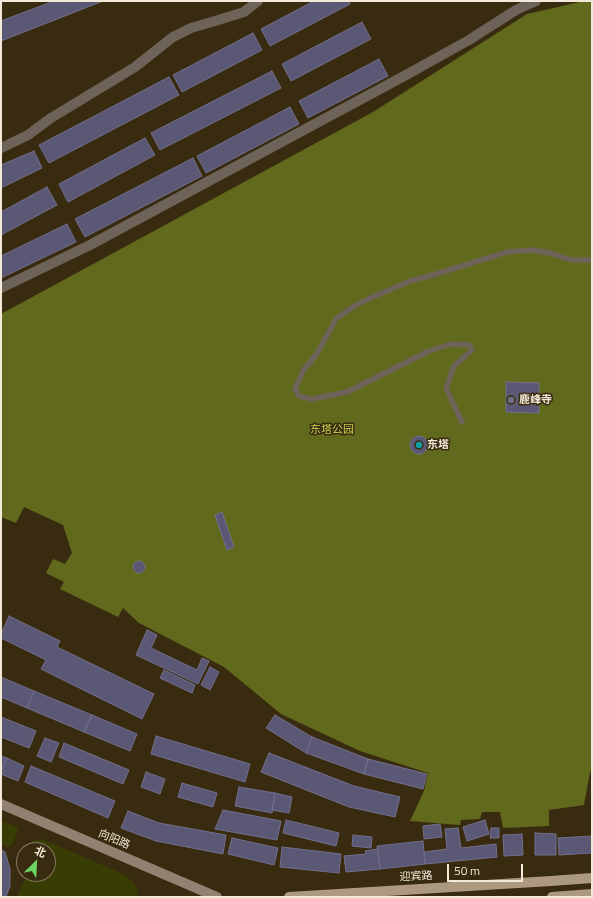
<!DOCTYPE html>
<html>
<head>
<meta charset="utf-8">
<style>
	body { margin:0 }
	#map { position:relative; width:593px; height:898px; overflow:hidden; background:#392b0f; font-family:"Titillium Web","Noto Sans SC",sans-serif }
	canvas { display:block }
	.frame { position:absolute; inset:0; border:2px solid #f2e9d9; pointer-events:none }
	.north { position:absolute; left:16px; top:842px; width:40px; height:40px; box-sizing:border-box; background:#392b0f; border:1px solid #837760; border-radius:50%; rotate:24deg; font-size:11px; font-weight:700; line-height:16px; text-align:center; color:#f2e9d9 }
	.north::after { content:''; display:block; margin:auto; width:14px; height:18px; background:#6dd361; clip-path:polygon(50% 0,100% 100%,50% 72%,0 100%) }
	.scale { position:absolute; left:447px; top:864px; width:76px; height:18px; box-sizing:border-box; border:2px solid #f2e9d9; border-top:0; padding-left:5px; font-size:12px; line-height:14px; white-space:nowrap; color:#f2e9d9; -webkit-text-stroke:3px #392b0f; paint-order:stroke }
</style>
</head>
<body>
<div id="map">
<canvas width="593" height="898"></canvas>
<div class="frame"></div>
<div class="north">北</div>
<div class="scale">50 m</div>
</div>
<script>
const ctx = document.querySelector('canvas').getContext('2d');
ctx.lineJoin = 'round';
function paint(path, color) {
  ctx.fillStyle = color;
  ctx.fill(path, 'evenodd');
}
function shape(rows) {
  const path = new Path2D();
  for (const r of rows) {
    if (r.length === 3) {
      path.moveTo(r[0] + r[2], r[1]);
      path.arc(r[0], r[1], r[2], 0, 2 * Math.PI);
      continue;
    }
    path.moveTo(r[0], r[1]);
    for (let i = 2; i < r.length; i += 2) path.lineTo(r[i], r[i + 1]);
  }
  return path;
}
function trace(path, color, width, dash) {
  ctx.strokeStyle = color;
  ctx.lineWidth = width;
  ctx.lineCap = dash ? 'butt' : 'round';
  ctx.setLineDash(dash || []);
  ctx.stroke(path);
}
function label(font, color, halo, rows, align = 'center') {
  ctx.font = font + ' "Titillium Web","Noto Sans SC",sans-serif';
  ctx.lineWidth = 3;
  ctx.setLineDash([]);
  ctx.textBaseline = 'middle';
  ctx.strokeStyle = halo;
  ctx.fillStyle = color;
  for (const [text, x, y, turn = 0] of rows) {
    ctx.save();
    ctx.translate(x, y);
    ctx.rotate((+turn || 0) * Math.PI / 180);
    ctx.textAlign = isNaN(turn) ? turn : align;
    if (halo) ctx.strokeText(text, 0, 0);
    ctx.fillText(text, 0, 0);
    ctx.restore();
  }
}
paint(shape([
	[1,821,17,827,18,830,12,845,8,847,1,844],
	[42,839,125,875,133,882,138,890,136,897,17,897,27,874,48,874,48,850,30,850,32,841]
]), '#383d03');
paint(shape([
	[584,1,592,1,592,771,590,772,584,805,549,810,549,826,503,828,500,812,482,812,480,819,461,820,460,825,410,821,424,791,428,773,360,751,281,714,224,667,139,623,123,608,118,617,60,589,64,582,46,573,53,559,65,564,72,553,63,525,24,507,16,523,1,517,1,314,373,112,527,14]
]), '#61691c');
const building = shape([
	[54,1,103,1,1,41,1,21,54,1],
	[314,1,349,1,350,4,270,46,261,29,314,1],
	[362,22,371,39,291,81,282,64,362,22],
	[253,33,262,50,182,92,173,75,253,33],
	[379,59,388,76,308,118,299,101,379,59],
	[272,71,281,88,160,150,151,133,272,71],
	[169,77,179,95,49,163,39,145,169,77],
	[290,107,299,124,206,173,197,156,290,107],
	[145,138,155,155,68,202,59,184,145,138],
	[34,151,42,168,1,188,1,165,34,151],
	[193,158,202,176,85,237,75,219,193,158],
	[47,187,57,205,1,235,1,212,47,187],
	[67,224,76,242,1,278,1,256,67,224],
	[506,382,539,383,539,413,506,412,506,382],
	[419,445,9],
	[222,512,234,547,227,550,215,515,222,512],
	[139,567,6],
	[9,616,60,641,57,647,154,694,142,719,41,669,46,660,1,638,1,634,9,616],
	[147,630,157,635,151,648,197,670,202,658,209,661,198,684,136,655,147,630],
	[210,667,219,672,210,690,201,685,210,667],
	[164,670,195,685,192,693,160,678,164,670],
	[1,677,34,691,27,708,1,697,1,677],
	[34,691,92,715,84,732,27,708,34,691],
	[92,715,137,734,130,751,84,732,92,715],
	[275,715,312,737,306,753,266,728,275,715],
	[1,717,36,731,29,748,1,737,1,717],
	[156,736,250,764,245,782,151,754,156,736],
	[312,737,368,759,364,774,306,753,312,737],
	[45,738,59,743,51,762,37,756,45,738],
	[64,743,129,770,123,784,59,757,64,743],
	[269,753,354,786,400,797,395,817,349,807,261,772,269,753],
	[1,756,7,758,1,771,1,756],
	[7,758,24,766,18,781,1,774,1,771,7,758],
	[368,759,427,774,423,789,364,774,368,759],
	[31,766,115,801,108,818,25,782,31,766],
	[146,772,165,779,160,794,141,787,146,772],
	[182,783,217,793,213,807,178,797,182,783],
	[239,787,275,793,272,813,235,806,239,787],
	[275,793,292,797,289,813,272,810,275,793],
	[223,810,281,821,277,840,215,829,223,810],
	[128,811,159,823,226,835,223,854,156,841,121,828,128,811],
	[286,820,339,833,336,846,283,833,286,820],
	[485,820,489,834,467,841,463,827,485,820],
	[440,824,442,837,424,839,423,826,440,824],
	[458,828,461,848,496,844,497,857,425,864,424,852,447,849,445,829,458,828],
	[491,828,499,828,499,838,490,838,491,828],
	[535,833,556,834,556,855,535,855,535,833],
	[522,834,523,855,504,856,503,835,522,834],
	[353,835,372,837,371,848,352,846,353,835],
	[592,836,592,853,559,855,558,838,592,836],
	[232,838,278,848,274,865,228,854,232,838],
	[423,841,425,864,380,869,377,846,423,841],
	[282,847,341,854,339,873,280,867,282,847],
	[378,849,380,869,346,872,344,856,366,854,365,851,378,849],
	[1,850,5,852,10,869,10,886,6,897,1,897,1,850]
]);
paint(building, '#5b5875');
trace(building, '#726f8e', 1);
trace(shape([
	[462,422,446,388,454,366,472,350,469,345,451,344,429,351,347,392,312,399,299,396,295,389,303,371,316,355,336,319,354,306,375,296,410,281,433,275,507,252,532,250,550,253,571,260,592,260]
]), '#6e6358', 5.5);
trace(shape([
	[1,148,28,135,51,118,135,67,173,37,191,28,215,21,244,12,258,1],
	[1,288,90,245,406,75,469,40,516,10,536,1]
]), '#6e6358', 10);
trace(shape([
	[1,804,217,897]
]), '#928170', 10);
trace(shape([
	[289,897,551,881,592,878],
	[552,897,592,894]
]), '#ad9882', 10);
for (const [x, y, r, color] of [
	[511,400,4,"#6b7280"],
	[419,445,4,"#0f9aa8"]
]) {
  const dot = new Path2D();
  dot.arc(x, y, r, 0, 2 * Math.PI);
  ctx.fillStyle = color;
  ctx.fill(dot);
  trace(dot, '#392b0f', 1.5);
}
label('bold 11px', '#f2e9d9', '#392b0f', [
	["鹿峰寺",519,400],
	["东塔",427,445]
], 'left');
label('11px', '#c5d452', '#392b0f', [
	["东塔公园",332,430]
]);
label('11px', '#f2e9d9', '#392b0f', [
	["向阳路",114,840,23],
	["迎宾路",416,877,-3]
]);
</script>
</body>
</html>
